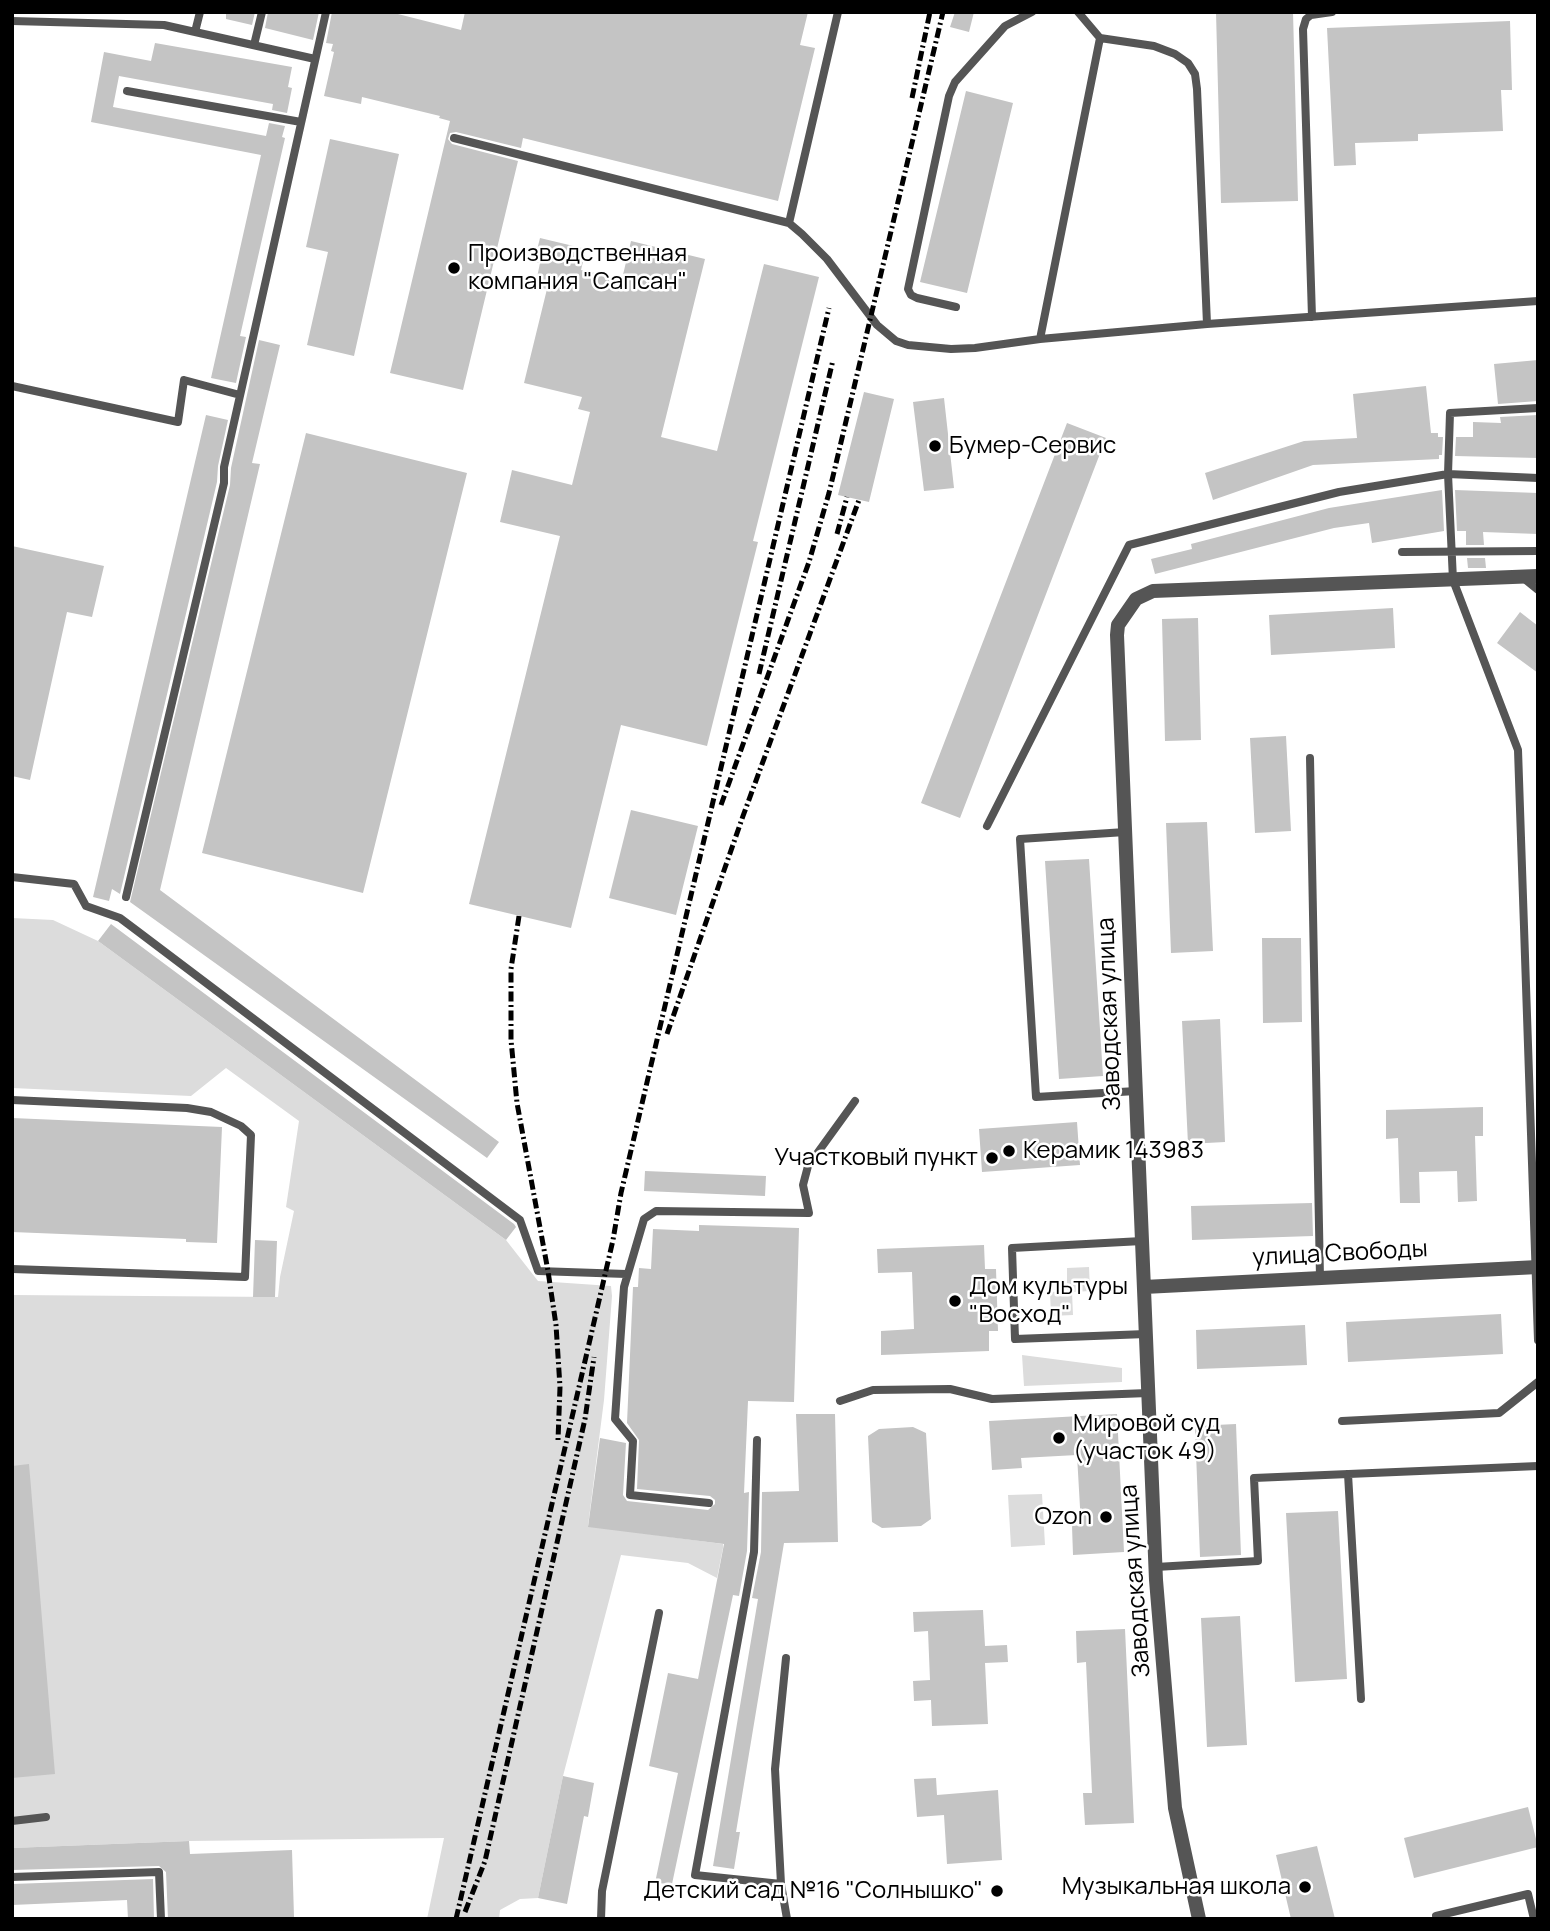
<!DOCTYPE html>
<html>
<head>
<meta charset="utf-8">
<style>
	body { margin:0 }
	#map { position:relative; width:1550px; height:1931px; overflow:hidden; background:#fff; font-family:Manrope,sans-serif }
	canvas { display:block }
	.frame { position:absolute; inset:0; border:14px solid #000; pointer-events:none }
</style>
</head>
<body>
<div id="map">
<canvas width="1550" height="1931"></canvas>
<div class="frame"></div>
</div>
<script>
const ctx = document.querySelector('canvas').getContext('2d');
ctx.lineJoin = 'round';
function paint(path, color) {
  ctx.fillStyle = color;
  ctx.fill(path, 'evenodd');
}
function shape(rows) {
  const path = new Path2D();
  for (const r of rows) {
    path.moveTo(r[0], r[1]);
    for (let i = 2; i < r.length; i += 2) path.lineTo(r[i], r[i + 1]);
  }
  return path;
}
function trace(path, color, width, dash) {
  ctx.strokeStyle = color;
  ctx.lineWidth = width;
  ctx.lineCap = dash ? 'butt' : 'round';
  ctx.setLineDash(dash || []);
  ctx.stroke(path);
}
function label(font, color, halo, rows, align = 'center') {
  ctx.font = font + ' Manrope,sans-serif';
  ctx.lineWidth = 5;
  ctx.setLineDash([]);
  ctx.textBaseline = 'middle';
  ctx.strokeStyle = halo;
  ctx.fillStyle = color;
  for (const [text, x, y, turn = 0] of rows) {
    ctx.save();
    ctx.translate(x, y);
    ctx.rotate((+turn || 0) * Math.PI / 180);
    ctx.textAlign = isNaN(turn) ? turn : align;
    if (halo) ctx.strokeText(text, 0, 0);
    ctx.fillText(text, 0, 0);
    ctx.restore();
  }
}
paint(shape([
	[12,918,53,920,98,941,506,1240,538,1281,611,1286,612,1296,604,1400,588,1526,723,1544,723,1548,717,1578,688,1563,621,1555,563,1776,538,1898,520,1899,500,1910,499,1919,427,1919,444,1838,189,1841,12,1848,12,1295,278,1297,280,1277,294,1211,286,1207,299,1121,226,1068,191,1096,12,1088],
	[1089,1267,1090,1291,1072,1292,1073,1315,1051,1316,1050,1292,1067,1291,1067,1268],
	[1022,1355,1122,1368,1122,1382,1024,1386],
	[1042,1494,1045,1545,1011,1547,1008,1495]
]), '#dcdcdc');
paint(shape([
	[226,12,255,12,252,25,226,19],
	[268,12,319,12,313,40,265,28],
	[332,12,390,12,461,30,465,12,808,12,800,45,815,48,778,201,523,138,521,148,456,132,450,133,448,139,452,144,518,161,463,390,390,373,450,121,439,118,440,116,362,97,361,104,324,96,334,52,331,51,333,44,326,43],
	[955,12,974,12,969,32,950,27],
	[1216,12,1293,12,1298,201,1221,203],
	[1510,21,1512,90,1501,90,1503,131,1418,134,1418,141,1355,143,1356,165,1334,166,1327,28],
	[155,43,292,67,288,87,292,88,287,113,272,110,273,104,119,76,113,107,266,136,269,123,285,126,282,137,285,138,240,336,246,337,236,383,211,378,261,155,91,122,104,52,151,61],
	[966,91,1013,103,967,293,920,282],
	[330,139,399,154,354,356,307,345,328,252,306,247],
	[540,238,586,249,581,270,622,279,631,241,705,259,661,437,717,451,764,264,819,277,753,541,758,542,707,746,621,725,571,928,469,904,560,536,500,522,512,470,572,485,590,412,578,409,582,397,524,383,547,289,535,287,540,263,534,262],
	[259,340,280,345,252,463,260,464,160,890,499,1142,487,1158,130,902,230,485,231,468],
	[1538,360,1538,401,1498,404,1494,364],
	[1426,386,1431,433,1438,433,1438,437,1443,437,1442,455,1439,455,1439,459,1313,465,1213,500,1205,473,1304,441,1357,438,1353,394],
	[864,392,894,399,869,502,838,495],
	[944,398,954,488,924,491,913,402],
	[206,415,228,420,218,466,217,482,120,894,112,889,109,901,93,897],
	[1538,415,1538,458,1455,456,1456,437,1473,437,1473,422,1501,423,1500,417],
	[1067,423,1106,438,960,818,921,803],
	[306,433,467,473,363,893,202,853],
	[1442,490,1444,531,1372,543,1369,523,1334,528,1155,574,1151,559,1192,549,1191,544,1329,508],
	[1455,490,1538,493,1538,534,1483,532,1484,545,1466,545,1466,531,1457,531],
	[12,546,104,566,92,617,67,612,30,780,12,776],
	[1467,558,1485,558,1486,568,1468,568],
	[1393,608,1395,648,1271,655,1269,615],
	[1520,612,1538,626,1538,673,1497,643],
	[1198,618,1201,740,1165,741,1162,619],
	[1286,736,1291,831,1255,833,1250,738],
	[631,810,698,826,676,915,609,898],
	[1207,822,1213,951,1171,953,1166,823],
	[1089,859,1103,1076,1059,1079,1045,861],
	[111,924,514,1224,516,1227,506,1240,98,941],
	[1262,938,1301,938,1302,1022,1263,1023],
	[1220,1019,1225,1142,1188,1144,1182,1021],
	[1483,1107,1483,1136,1475,1136,1477,1201,1458,1202,1457,1171,1419,1172,1420,1203,1400,1203,1398,1138,1386,1139,1386,1110],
	[12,1118,222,1127,217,1243,186,1242,186,1239,12,1232],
	[1077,1122,1080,1165,982,1172,979,1129],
	[645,1171,766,1176,765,1196,644,1191],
	[1312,1203,1313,1236,1192,1240,1191,1206],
	[699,1225,799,1228,794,1402,748,1401,744,1493,749,1492,747,1551,739,1596,733,1595,672,1884,655,1883,678,1773,649,1766,668,1673,698,1679,724,1544,588,1527,600,1438,626,1443,623,1495,627,1501,708,1510,715,1504,715,1500,710,1496,637,1489,639,1440,627,1423,633,1287,638,1287,639,1268,651,1269,653,1229,699,1231],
	[255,1240,277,1241,275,1297,253,1297],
	[984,1245,985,1269,996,1269,998,1331,989,1331,989,1351,881,1355,881,1331,914,1329,912,1272,878,1273,877,1249],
	[1501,1314,1503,1354,1348,1362,1346,1322],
	[1305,1325,1307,1365,1197,1369,1196,1330],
	[796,1414,835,1414,838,1542,784,1543,736,1832,740,1832,734,1869,713,1866,758,1599,752,1598,761,1552,762,1492,799,1491],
	[1117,1414,1124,1552,1073,1555,1072,1526,1081,1525,1077,1455,1021,1458,1022,1468,992,1470,989,1421],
	[1236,1424,1241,1555,1200,1557,1195,1426],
	[913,1427,926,1433,931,1519,921,1526,882,1528,872,1522,868,1436,879,1429],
	[29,1464,55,1774,12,1778,12,1466],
	[1338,1511,1347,1679,1295,1682,1286,1513],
	[983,1610,985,1646,1007,1645,1008,1662,985,1663,988,1724,932,1726,931,1700,914,1701,913,1681,930,1680,928,1631,914,1632,913,1612],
	[1240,1616,1247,1745,1207,1747,1201,1618],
	[1125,1629,1134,1823,1085,1825,1083,1793,1092,1793,1086,1662,1077,1663,1076,1631],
	[563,1776,594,1783,588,1817,584,1816,567,1904,538,1898],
	[936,1778,937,1795,998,1790,1002,1860,947,1864,944,1815,917,1817,914,1779],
	[1528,1807,1538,1847,1414,1878,1404,1838],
	[189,1841,190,1854,292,1850,294,1917,168,1919,166,1872,159,1866,12,1870,12,1848],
	[1317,1846,1335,1919,1291,1919,1276,1855],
	[153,1879,154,1919,128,1919,127,1900,12,1905,12,1884]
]), '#c4c4c4');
trace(shape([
	[1078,12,1100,38],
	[12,21,164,25,315,59],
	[195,32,200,12],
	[254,45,262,12],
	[127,91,301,122],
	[454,138,789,223,802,234,827,259,877,325,896,341,908,345,951,349,975,348,1040,339,1207,324,1538,301],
	[789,223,838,12],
	[956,307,917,298,911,295,908,289,949,96,955,82,1005,26,1032,12],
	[1312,317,1303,29,1306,19,1311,15,1332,12],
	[1040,339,1100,38,1154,46,1175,54,1188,63,1195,74,1197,89,1207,324],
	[12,386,178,422,184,380,240,395],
	[1538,408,1450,413,1448,474,1453,580,1518,750,1538,1340],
	[1402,552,1538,551],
	[1522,577,1538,590],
	[1310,758,1320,1278],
	[987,826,1129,545,1339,492,1448,474,1538,478],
	[1125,832,1020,839,1036,1097,1136,1091],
	[12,877,74,884,86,906,120,918,136,930,520,1220,538,1271,626,1274],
	[126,897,224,483,224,467,326,12],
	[12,1100,187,1108,211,1112,241,1126,251,1135,245,1277,12,1269],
	[1142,1241,1012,1248,1015,1339,1146,1334],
	[840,1401,873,1390,950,1389,992,1399,1148,1393],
	[1342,1421,1499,1413,1538,1382],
	[757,1440,754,1552,695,1875,781,1884],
	[1348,1474,1361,1699],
	[709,1503,630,1495,633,1441,615,1419,624,1287,644,1219,656,1211,809,1213,803,1185,808,1166,855,1101],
	[1156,1567,1258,1561,1254,1478,1538,1466],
	[786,1658,775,1769,781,1884,787,1919],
	[12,1821,46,1817],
	[12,1877,159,1872,161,1919],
	[1436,1916,1528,1894,1534,1919],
	[601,1919,602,1891,659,1613]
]), '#555', 8);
trace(shape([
	[1144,1287,1538,1267],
	[1199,1919,1175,1808,1156,1580,1117,635,1118,625,1136,599,1153,591,1538,576]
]), '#555', 14);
trace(shape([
	[912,98,930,12],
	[837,534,847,497],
	[759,674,833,360],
	[721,805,809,562,829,493,943,12],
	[519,916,511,969,511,1040,517,1103,548,1271,556,1325,560,1387,558,1440],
	[667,1034,743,816,859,500],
	[465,1912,485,1861,585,1419,594,1357],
	[456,1919,613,1240,621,1193,829,308]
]), '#000', 5, [10, 3.5, 2, 3.5]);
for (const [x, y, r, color] of [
	[454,268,7,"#000"],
	[935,446,7,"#000"],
	[1009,1151,7,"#000"],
	[992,1158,7,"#000"],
	[955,1301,7,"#000"],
	[1059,1438,7,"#000"],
	[1106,1517,7,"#000"],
	[1305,1887,7,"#000"],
	[997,1891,7,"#000"]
]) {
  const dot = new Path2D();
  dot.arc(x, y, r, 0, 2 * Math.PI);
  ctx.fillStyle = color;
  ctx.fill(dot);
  trace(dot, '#fff', 2.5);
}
label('24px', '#000', '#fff', [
	["Производственная",468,254],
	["компания \"Сапсан\"",468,282],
	["Бумер-Сервис",949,446],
	["Керамик 143983",1023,1151],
	["Участковый пункт",978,1158,"right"],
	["Дом культуры",969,1287],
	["\"Восход\"",969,1315],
	["Мировой суд",1073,1424],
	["(участок 49)",1073,1452],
	["Ozon",1092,1517,"right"],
	["Музыкальная школа",1291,1887,"right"],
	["Детский сад №16 \"Солнышко\"",983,1891,"right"]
], 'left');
label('24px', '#000', '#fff', [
	["Заводская улица",1110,1014,-92],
	["улица Свободы",1340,1254,-3],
	["Заводская улица",1136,1581,-94]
]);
</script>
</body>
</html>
